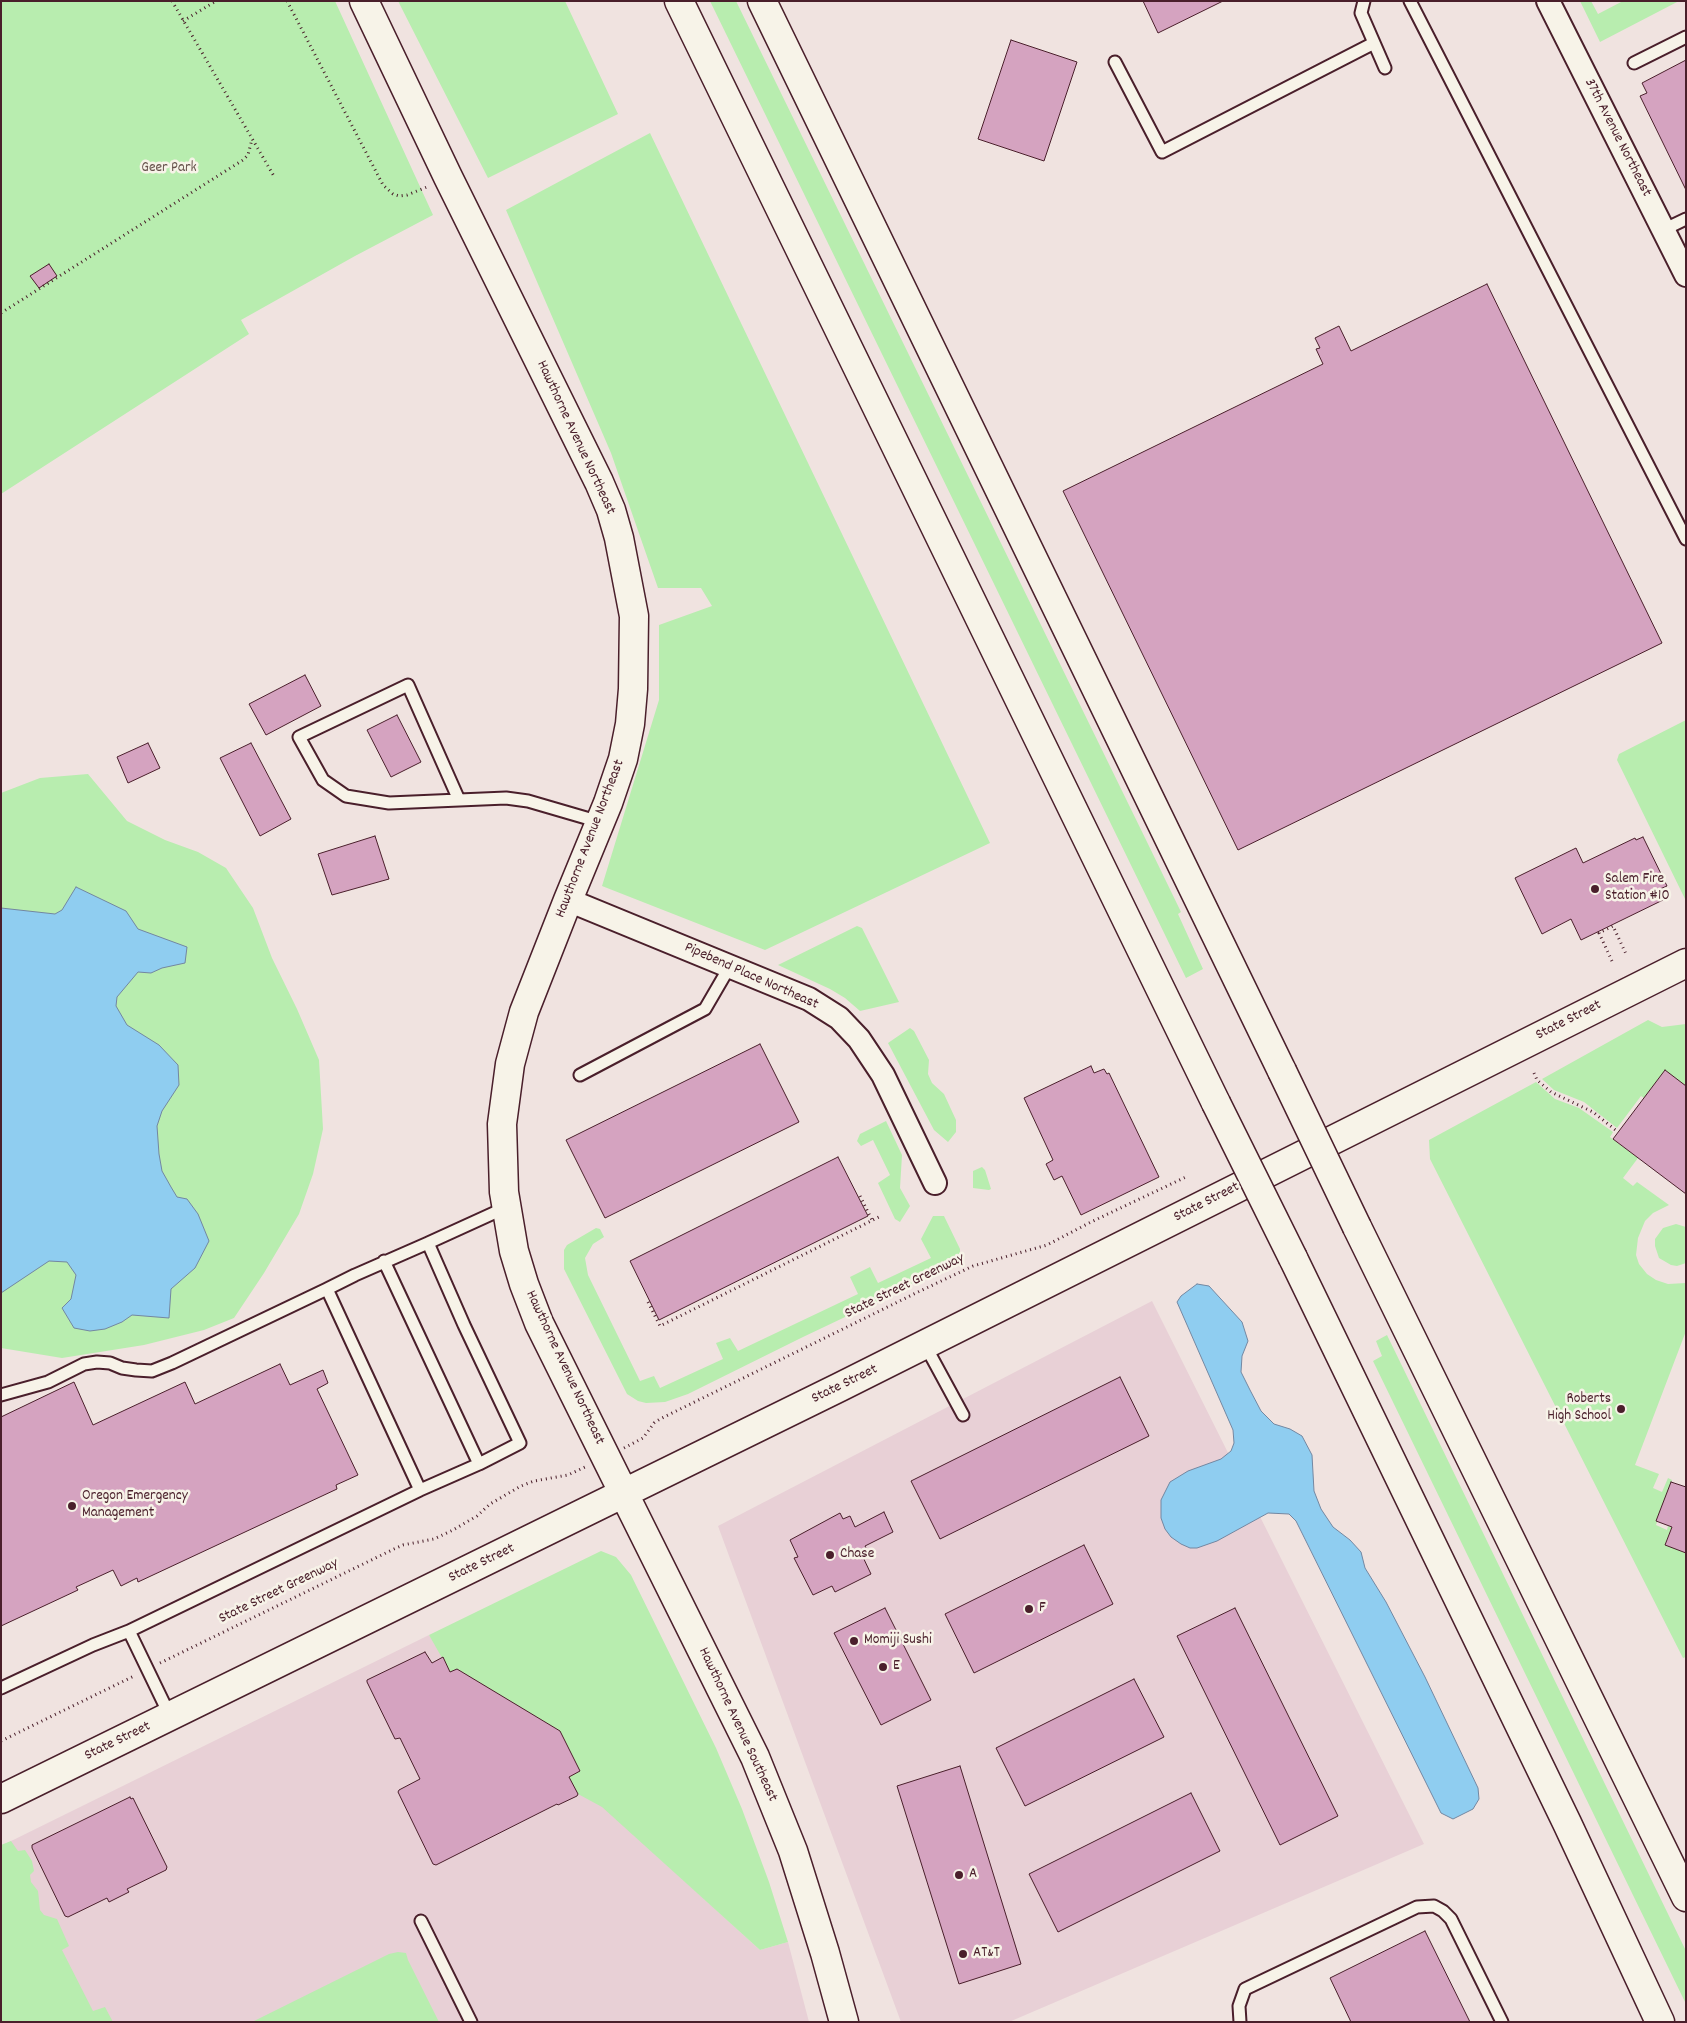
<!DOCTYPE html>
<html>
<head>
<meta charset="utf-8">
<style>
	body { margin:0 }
	#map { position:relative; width:1687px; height:2023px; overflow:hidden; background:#f0e3e0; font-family:Dekko,sans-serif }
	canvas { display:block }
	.frame { position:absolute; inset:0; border:2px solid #4a1f2b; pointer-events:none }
</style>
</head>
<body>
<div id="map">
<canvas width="1687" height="2023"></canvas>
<div class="frame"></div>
</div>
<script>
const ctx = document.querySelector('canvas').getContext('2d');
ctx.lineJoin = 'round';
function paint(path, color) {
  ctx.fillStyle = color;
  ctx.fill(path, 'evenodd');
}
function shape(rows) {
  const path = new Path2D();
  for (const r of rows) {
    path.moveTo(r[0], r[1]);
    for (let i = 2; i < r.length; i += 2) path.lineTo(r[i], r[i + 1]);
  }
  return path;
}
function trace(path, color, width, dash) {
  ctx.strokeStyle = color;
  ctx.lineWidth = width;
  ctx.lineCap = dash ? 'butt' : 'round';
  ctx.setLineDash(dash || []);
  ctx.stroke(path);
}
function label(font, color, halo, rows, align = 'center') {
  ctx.font = font + ' Dekko,sans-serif';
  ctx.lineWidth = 5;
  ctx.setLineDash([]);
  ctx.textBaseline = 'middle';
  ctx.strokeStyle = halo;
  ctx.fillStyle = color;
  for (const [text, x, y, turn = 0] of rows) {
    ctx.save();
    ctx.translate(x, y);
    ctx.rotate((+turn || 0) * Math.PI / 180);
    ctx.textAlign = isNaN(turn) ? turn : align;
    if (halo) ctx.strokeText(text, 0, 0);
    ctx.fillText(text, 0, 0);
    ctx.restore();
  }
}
paint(shape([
	[1152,1301,1424,1844,1009,2022,901,2022,718,1526],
	[429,1635,457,1669,560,1731,580,1771,570,1776,760,1950,788,1942,809,2022,1,2022,1,1846]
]), '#e8d0d6');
paint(shape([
	[1,1,335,1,433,215,355,256,241,320,249,334,1,494],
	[398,1,565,1,618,114,488,178],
	[710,1,736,1,1148,844,1181,912,1178,914,1203,969,1186,978],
	[1580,1,1591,1,1598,14,1623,1,1679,1,1600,42],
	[650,133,990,843,765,950,602,886,659,700,659,625,712,606,701,588,658,588,611,453,506,210],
	[1686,720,1686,901,1617,760,1619,754],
	[88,774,127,821,165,840,198,852,226,868,253,908,272,958,297,1009,319,1060,323,1129,313,1174,299,1214,264,1273,234,1318,204,1330,144,1345,62,1358,1,1348,1,793,40,778],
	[857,926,862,928,899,1002,860,1011,845,998,830,989,778,965],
	[1648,1020,1662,1027,1686,1024,1686,1086,1644,1098,1641,1096,1617,1128,1584,1102,1554,1090,1542,1079],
	[910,1028,914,1031,929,1060,928,1074,932,1083,944,1094,956,1120,956,1132,948,1142,934,1130,888,1043],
	[1536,1082,1555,1099,1579,1108,1613,1132,1610,1137,1638,1158,1623,1178,1633,1186,1637,1182,1669,1205,1653,1213,1645,1221,1638,1238,1636,1255,1639,1264,1647,1274,1656,1280,1668,1284,1686,1283,1686,1331,1635,1465,1659,1474,1653,1488,1662,1492,1668,1478,1672,1480,1656,1525,1667,1530,1668,1526,1677,1529,1669,1535,1665,1544,1686,1553,1686,1657,1683,1658,1430,1159,1429,1140],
	[886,1121,902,1155,900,1188,910,1206,900,1222,895,1219,878,1183,890,1175,873,1140,861,1146,857,1141,860,1134],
	[982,1167,985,1170,991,1189,989,1190,973,1188,973,1171],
	[933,1216,944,1216,960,1249,960,1252,957,1259,902,1290,803,1337,688,1394,665,1402,646,1403,638,1401,627,1394,564,1269,564,1250,567,1245,596,1228,600,1229,604,1237,593,1244,585,1258,588,1275,640,1381,654,1376,660,1388,723,1359,716,1343,730,1338,738,1351,858,1294,850,1277,870,1267,878,1283,931,1258,921,1239],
	[1676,1224,1686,1227,1686,1263,1677,1266,1671,1265,1659,1258,1655,1246,1655,1239,1663,1228],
	[1387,1335,1686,1951,1686,2004,1373,1361,1382,1356,1376,1341],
	[601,1551,616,1557,631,1575,716,1748,742,1809,769,1882,788,1942,760,1950,602,1807,578,1794,569,1777,580,1771,560,1731,457,1669,450,1672,429,1635],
	[11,1841,18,1851,25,1850,32,1861,34,1871,30,1875,31,1882,38,1891,40,1910,44,1915,57,1919,69,1946,62,1950,93,2011,105,2007,113,2022,1,2022,1,1845],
	[398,1952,406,1953,408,1960,439,2022,252,2022,389,1954]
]), '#b8edaf');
const water = shape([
	[76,887,126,911,138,929,187,947,185,963,162,968,151,973,138,972,117,997,116,1006,127,1025,159,1045,178,1065,179,1085,162,1111,157,1126,159,1154,162,1171,171,1187,177,1197,187,1199,198,1214,209,1241,195,1268,171,1289,169,1318,132,1315,122,1322,105,1329,90,1331,74,1328,62,1308,71,1299,76,1275,67,1262,49,1261,1,1293,1,908,55,914,62,910,76,887],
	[1197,1284,1209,1286,1242,1322,1248,1341,1242,1356,1241,1372,1250,1390,1261,1411,1274,1424,1290,1429,1302,1436,1312,1455,1314,1491,1321,1509,1333,1527,1350,1540,1361,1552,1365,1568,1386,1602,1425,1677,1478,1788,1479,1799,1473,1809,1453,1819,1441,1813,1296,1521,1289,1514,1268,1513,1217,1541,1197,1548,1190,1548,1181,1544,1171,1537,1165,1529,1161,1518,1161,1500,1170,1482,1188,1471,1221,1459,1231,1451,1234,1443,1233,1430,1177,1302,1181,1296,1197,1284]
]);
paint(water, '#8fcdf0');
trace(water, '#7387a1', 1);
const building = shape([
	[1143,1,1223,1,1158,33,1143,1],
	[1011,40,1077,62,1044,161,978,139,1011,40],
	[1686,60,1686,190,1640,96,1647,93,1642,83,1686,60],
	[49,264,57,276,39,288,30,276,49,264],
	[1487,284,1662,643,1238,850,1063,491,1323,364,1316,349,1320,348,1315,338,1339,326,1351,351,1487,284],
	[305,675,321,706,266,735,249,704,305,675],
	[397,715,421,762,391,777,367,730,397,715],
	[148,743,160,768,128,783,117,757,148,743],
	[251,743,291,819,260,836,220,758,251,743],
	[375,836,389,879,332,895,318,854,375,836],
	[1643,837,1667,886,1660,889,1665,899,1581,940,1571,919,1542,934,1515,878,1576,848,1583,863,1635,838,1636,840,1643,837],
	[760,1044,799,1122,605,1218,566,1140,760,1044],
	[1091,1066,1094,1073,1104,1069,1107,1074,1109,1073,1159,1177,1081,1215,1062,1176,1054,1180,1046,1164,1053,1160,1024,1098,1091,1066],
	[1665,1070,1686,1086,1686,1194,1613,1139,1665,1070],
	[838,1157,868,1216,659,1320,630,1261,838,1157],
	[280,1364,290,1385,323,1370,328,1383,317,1389,358,1475,336,1485,337,1489,138,1582,137,1578,121,1586,113,1570,76,1587,78,1590,1,1626,1,1417,74,1382,93,1425,185,1382,195,1404,280,1364],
	[1120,1377,1149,1436,940,1539,911,1481,1120,1377],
	[1671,1482,1686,1487,1686,1553,1665,1545,1672,1527,1656,1521,1671,1482],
	[884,1512,893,1532,865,1546,867,1550,861,1553,871,1574,835,1592,832,1586,813,1595,794,1558,798,1557,790,1540,840,1513,843,1519,850,1516,855,1527,884,1512],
	[1084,1545,1113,1604,974,1673,945,1614,1084,1545],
	[885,1608,931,1700,881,1725,834,1633,885,1608],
	[1235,1608,1338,1816,1280,1845,1177,1636,1235,1608],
	[425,1652,432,1663,443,1657,450,1672,457,1669,560,1731,580,1771,569,1777,578,1794,577,1796,558,1805,557,1804,436,1865,433,1864,398,1792,399,1790,420,1779,400,1738,395,1739,367,1682,367,1680,425,1652],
	[1134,1679,1164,1737,1025,1806,996,1748,1134,1679],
	[960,1766,1021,1964,959,1984,897,1786,960,1766],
	[1191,1793,1220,1851,1058,1932,1029,1874,1191,1793],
	[130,1797,131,1799,133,1798,167,1867,166,1870,127,1889,129,1892,109,1902,107,1898,68,1917,65,1916,32,1848,32,1845,130,1797],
	[1425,1931,1470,2022,1351,2022,1330,1978,1425,1931]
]);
paint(building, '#d5a3c0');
trace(building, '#4a1f2b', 1);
const lane = shape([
	[1364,1,1361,13,1385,68],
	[1410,1,1686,539],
	[1115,62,1162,152,1374,43],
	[1634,63,1686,37],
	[1663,230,1686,219],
	[459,800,408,685,299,737,323,780,346,796,389,803,506,798,528,801,600,822],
	[580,1075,705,1009,730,966],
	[384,1261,479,1464],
	[925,1345,963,1415],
	[1,1395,48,1382,84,1364,97,1362,110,1363,122,1368,136,1370,152,1371,172,1363,327,1289],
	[420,1490,327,1289,355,1275,428,1243],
	[129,1631,420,1490,479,1464,520,1443,464,1325,428,1243,507,1207],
	[1,1688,93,1645,129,1631,170,1716],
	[421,1921,471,2022],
	[1240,2022,1239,2006,1245,1989,1417,1907,1434,1906,1443,1911,1451,1919,1502,2022]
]);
const street = shape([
	[1548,1,1686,275],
	[568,900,809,999,839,1018,859,1039,883,1075,935,1183]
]);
const secondary = shape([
	[364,1,448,177,599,482,611,510,619,538,634,616,633,689,630,724,623,759,608,803,568,900,524,1012,510,1064,502,1124,504,1192,514,1251,524,1284,539,1323,755,1757,793,1851,825,1953,844,2022],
	[1,1799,840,1387,1686,963]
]);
const highway = shape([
	[679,1,1216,1103],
	[762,1,1282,1071],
	[1357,1227,1686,1897],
	[1293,1258,1567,1823,1660,2022]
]);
trace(lane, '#4a1f2b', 15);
trace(street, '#4a1f2b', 26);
trace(secondary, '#4a1f2b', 31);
trace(highway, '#4a1f2b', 31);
trace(shape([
	[172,1,275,178],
	[287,1,383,185,393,194,399,196,407,195,427,187],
	[183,21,216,1],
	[1,313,243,160,248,155,252,139],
	[1612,961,1599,933,1613,926,1626,954],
	[1534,1073,1537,1080,1551,1092,1593,1112,1618,1132],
	[860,1196,872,1220],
	[648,1302,660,1326,881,1216],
	[624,1448,643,1438,654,1423,660,1419,918,1292,973,1266,1047,1245,1091,1222,1188,1176],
	[160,1663,394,1549,403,1545,434,1539,453,1530,477,1516,490,1504,521,1486,534,1481,568,1475,585,1467],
	[1,1741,134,1676]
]), '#4a1f2b', 3, [1, 4]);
trace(lane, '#f7f3e8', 11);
trace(street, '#f7f3e8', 22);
trace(secondary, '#f7f3e8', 28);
trace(highway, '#f7f3e8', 28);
const highwayBridge = shape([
	[1282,1071,1357,1227],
	[1216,1103,1293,1258]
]);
trace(highwayBridge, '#4a1f2b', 31, []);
trace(highwayBridge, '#f7f3e8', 28);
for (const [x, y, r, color] of [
	[1595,889,5,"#4a1f2b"],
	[1621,1409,5,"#4a1f2b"],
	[72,1506,5,"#4a1f2b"],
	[830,1555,5,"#4a1f2b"],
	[1029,1609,5,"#4a1f2b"],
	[854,1641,5,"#4a1f2b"],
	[883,1667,5,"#4a1f2b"],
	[959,1875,5,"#4a1f2b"],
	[963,1954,5,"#4a1f2b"]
]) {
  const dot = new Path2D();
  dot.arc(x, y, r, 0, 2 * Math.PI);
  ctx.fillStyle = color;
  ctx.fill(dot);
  trace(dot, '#f7f3e8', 2);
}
label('15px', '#4a1f2b', '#f7f3e8', [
	["37th Avenue Northeast",1617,138,63],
	["Hawthorne Avenue Northeast",575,438,65],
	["Hawthorne Avenue Northeast",591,839,-69],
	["Pipebend Place Northeast",751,977,24],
	["State Street",1569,1021,-27],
	["State Street",1207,1203,-27],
	["State Street Greenway",905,1287,-26],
	["Hawthorne Avenue Northeast",564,1368,65],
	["State Street",845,1385,-26],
	["State Street",482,1564,-26],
	["State Street Greenway",279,1592,-26],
	["Hawthorne Avenue Southeast",737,1725,65],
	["State Street",118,1742,-26]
]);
label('15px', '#66524c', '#f7f3e8', [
	["Geer Park",169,169]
]);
label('15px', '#4a1f2b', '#f7f3e8', [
	["Salem Fire",1605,880],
	["Station #10",1605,897],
	["Roberts",1611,1400,"right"],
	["High School",1611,1417,"right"],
	["Oregon Emergency",82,1497],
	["Management",82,1514],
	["Chase",840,1555],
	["F",1039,1609],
	["Momiji Sushi",864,1641],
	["E",893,1667],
	["A",969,1875],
	["AT&T",973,1954]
], 'left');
</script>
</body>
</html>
